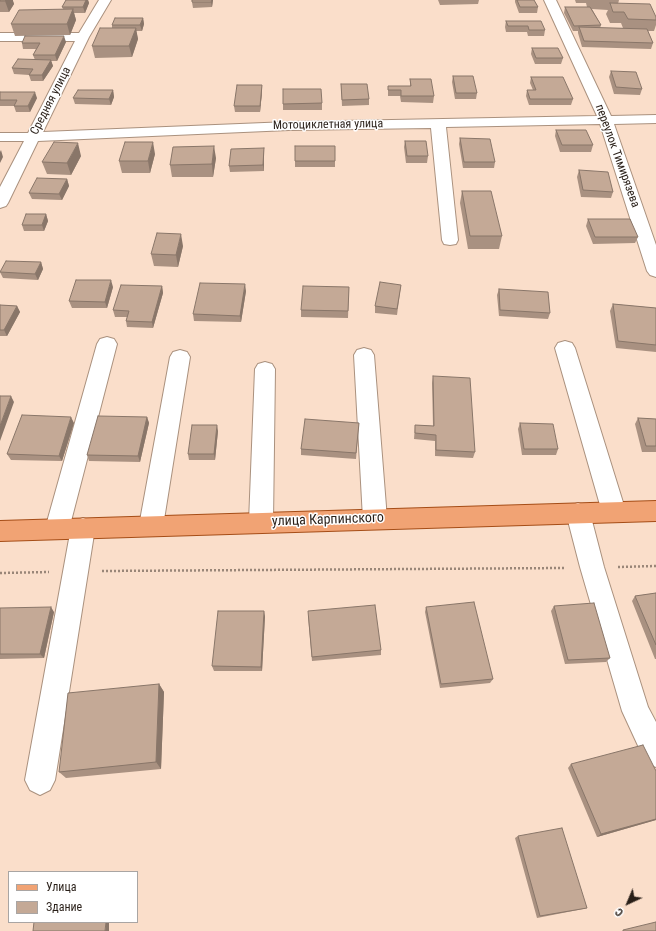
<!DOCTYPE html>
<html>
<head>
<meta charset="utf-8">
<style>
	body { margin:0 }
	#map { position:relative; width:656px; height:931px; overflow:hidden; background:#fadeca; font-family:"Roboto Condensed",sans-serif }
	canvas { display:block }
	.legend { position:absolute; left:8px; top:871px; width:130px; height:52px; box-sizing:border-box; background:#fff; border:1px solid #a9a5a3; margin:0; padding:5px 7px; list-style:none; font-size:12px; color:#291f18 }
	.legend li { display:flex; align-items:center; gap:8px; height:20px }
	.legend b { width:20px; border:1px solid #a9a5a3 }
	.north { position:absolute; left:608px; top:883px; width:40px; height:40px; -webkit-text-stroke:3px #fff; paint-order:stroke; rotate:224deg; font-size:11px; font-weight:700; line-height:16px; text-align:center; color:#291f18 }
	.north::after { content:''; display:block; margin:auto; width:14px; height:18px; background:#291f18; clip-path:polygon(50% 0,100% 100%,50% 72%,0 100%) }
</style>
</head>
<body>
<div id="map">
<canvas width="656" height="931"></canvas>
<ul class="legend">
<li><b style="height:5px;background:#f1a374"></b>Улица</li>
<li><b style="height:11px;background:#c4a996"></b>Здание</li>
</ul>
<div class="north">С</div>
</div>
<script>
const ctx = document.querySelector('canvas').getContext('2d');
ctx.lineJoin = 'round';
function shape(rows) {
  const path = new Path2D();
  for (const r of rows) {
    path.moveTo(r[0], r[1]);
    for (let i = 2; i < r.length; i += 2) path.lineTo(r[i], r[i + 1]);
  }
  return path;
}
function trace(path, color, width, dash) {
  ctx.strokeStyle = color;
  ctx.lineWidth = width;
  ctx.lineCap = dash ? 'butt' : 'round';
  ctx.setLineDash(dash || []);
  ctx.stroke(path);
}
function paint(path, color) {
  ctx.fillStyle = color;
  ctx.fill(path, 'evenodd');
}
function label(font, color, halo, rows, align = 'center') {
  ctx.font = font + ' "Roboto Condensed",sans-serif';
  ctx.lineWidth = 3;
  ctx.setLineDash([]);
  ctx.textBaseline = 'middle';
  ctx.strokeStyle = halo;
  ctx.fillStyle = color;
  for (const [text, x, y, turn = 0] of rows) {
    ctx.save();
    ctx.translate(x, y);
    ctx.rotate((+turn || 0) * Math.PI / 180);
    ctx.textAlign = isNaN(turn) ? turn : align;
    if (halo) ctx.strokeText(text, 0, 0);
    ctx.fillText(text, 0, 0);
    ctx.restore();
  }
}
const minor = shape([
	[99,0,111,0,89,37,43,132,289,122,597,116,544,0,556,0,611,116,656,115,656,123,614,124,656,245,656,277,650,275,647,271,600,124,446,127,458,240,456,244,450,245,444,244,442,240,431,128,289,130,38,141,8,203,6,206,0,208,0,187,24,141,0,141,0,133,28,133,75,41,0,41,0,33,79,33,99,0],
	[107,337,114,339,117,344,69,529,65,536,57,539,49,536,45,529,97,344,100,339,107,337],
	[565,341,572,343,575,348,626,512,622,519,614,522,606,519,602,512,555,348,558,343,565,341],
	[364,348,371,350,374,355,387,519,383,526,375,529,367,526,363,519,354,355,357,350,364,348],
	[180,350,187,352,190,357,163,526,159,533,151,536,143,533,139,526,170,357,173,352,180,350],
	[265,362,272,364,275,369,273,522,269,529,261,532,253,529,249,522,255,369,258,364,265,362],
	[578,503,586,506,590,513,604,567,648,707,656,722,656,767,646,763,622,711,580,567,566,513,570,506,578,503],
	[83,518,91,521,95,528,55,780,50,790,40,795,30,790,25,780,71,528,75,521,83,518]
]);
const major = shape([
	[656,501,656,521,0,541,0,521,656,501]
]);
trace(minor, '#aa917e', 2);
trace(major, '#a54d17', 2);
trace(shape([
	[618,567,656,566],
	[102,571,565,568],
	[0,573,49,572]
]), '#998678', 2.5, [2, 2]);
paint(minor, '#fff');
paint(major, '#f1a374');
paint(shape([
	[0,0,13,0,13,1,14,4,9,12,0,12],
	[66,0,88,0,89,3,85,13,74,13,76,20,70,35,15,36,11,24,63,9,62,7],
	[192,0,213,0,212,7,193,8,192,2],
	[438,0,479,0,478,4,440,5],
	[515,0,534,0,538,7,537,13,519,13,515,2],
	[575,0,619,0,618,4,656,17,656,25,654,31,648,31,653,43,651,49,582,47,578,33,578,31,573,31,564,13,565,7,587,7,586,3,576,3],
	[592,9,608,10,606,14,610,23,621,23,623,28,600,28,601,25],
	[143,18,144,24,142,31,136,31,138,39,132,57,95,58,92,46,112,28,112,25],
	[506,21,545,30,544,36,528,36,527,32,506,32,505,27],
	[66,42,57,61,51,61,53,66,43,81,31,81,29,75,14,74,12,68,35,60,33,55,36,49,23,49,22,43],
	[532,48,563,58,561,64,535,64,531,54],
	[611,71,642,89,640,95,614,94,609,77],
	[453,76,477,93,476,99,455,99,452,82],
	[531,77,573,99,571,105,529,105,526,96,527,90,533,90,530,83],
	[410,79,434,96,433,103,401,102,400,96,388,96,388,86,410,86],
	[341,84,369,99,369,105,342,106],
	[262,85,262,92,260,112,235,112,234,106],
	[283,89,322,103,322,110,283,110],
	[113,90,114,97,111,105,75,104,73,98],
	[0,92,37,98,30,112,16,112,14,106,0,106],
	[556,130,593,145,591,152,560,152,555,136],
	[460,138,495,162,494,168,463,168,459,144],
	[405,141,428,156,427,163,406,163,404,147],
	[335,146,335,167,295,167,295,161],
	[264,148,264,171,230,172,229,166],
	[155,154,150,173,122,173,119,161],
	[81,156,71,175,47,174,42,162],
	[216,158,213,177,172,177,170,165],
	[579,170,613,192,611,198,581,197,577,177],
	[67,179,69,186,62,200,32,199,29,193],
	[462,191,502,236,499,249,468,249,460,203],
	[46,214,48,221,44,231,24,231,22,225],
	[588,219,638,237,635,243,593,244,586,226],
	[183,246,178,267,154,266,151,254],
	[41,262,43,269,38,280,3,278,0,272],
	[401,285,397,315,375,313,375,306],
	[162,286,163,293,153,328,127,327,126,321,127,317,115,317,113,310],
	[113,287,107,308,72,308,69,301],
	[349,287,348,318,301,317,301,310],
	[499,289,550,313,548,319,499,316,497,295],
	[246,291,241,322,194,321,193,314],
	[613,304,656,308,656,352,616,348,610,311],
	[0,305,17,306,20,312,7,336,0,336],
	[433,376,475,452,473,458,435,456,435,441,414,439,415,425,433,426,432,383],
	[147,417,149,423,140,462,89,461,87,455],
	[638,418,656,419,656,452,642,452,635,424],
	[74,423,62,461,11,460,7,454],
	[359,423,356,459,301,455,301,449],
	[520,423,558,449,556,455,522,455,518,429],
	[218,431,215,460,189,460,188,454],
	[656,593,656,659,655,659,632,601,635,596],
	[554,606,610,658,606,662,565,664,551,611],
	[426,607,493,679,490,683,440,688,425,612],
	[0,608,54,612,44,658,0,659],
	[265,616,262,671,214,671,212,666],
	[308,616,381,650,381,655,312,661],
	[159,684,164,692,161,769,66,778,59,772],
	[571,764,656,771,656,820,597,837,568,768],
	[518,836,587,908,583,909,537,918,515,838]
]), '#a99181');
paint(shape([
	[6,0,13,0,13,1,14,4,9,12,5,1],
	[86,0,88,0,89,3,85,13,83,7],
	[212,0,213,0,212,7,211,2],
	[73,9,76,20,70,35,67,24],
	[143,18,144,24,142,31,140,25],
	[136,28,138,39,132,57,129,46],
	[64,36,66,42,57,61,55,55],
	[51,60,53,66,43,81,42,75],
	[262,85,262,92,260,112,260,106],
	[113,90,114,97,111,105,109,99],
	[35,92,37,98,30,112,28,106],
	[153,142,155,154,150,173,148,161],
	[78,143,81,156,71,175,67,163],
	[214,146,216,158,213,177,212,164],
	[264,148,264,171,263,165],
	[1,150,3,157,0,163,0,152],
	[67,179,69,186,62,200,59,194],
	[46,214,48,221,44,231,42,225],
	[181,234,183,246,178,267,176,255],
	[41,262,43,269,38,280,35,274],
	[111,280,113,287,107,308,105,302],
	[245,284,246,291,241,322,240,316],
	[162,286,163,293,153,328,152,322],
	[17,306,20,312,7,336,4,330],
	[11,396,14,402,0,441,0,426],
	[71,417,74,423,62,461,59,456],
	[147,417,149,423,140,462,138,456],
	[217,425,218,431,215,460,214,454],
	[51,607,54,612,44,658,40,654],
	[264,611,265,616,262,671,261,667],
	[159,684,164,692,161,769,156,762],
	[656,819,656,820,597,837,601,834],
	[106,922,109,922,109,931,105,931]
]), '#897669');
const building = shape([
	[0,0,6,0,5,1,0,1,0,0],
	[66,0,86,0,83,7,62,7,66,0],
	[192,0,212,0,211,2,192,2,192,0],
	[517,0,534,0,538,7,520,7,517,0],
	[610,3,650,4,656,17,656,20,628,19,624,12,613,12,610,3],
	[565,7,590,7,601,25,574,26,565,7],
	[73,9,67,24,11,24,19,10,73,9],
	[115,18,143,18,140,25,112,25,115,18],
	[506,21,541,21,545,30,529,30,528,26,508,26,506,21],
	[579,27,647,29,653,43,584,41,579,27],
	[100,28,136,28,129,46,92,46,100,28],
	[25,36,64,36,55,55,33,55,40,43,22,43,25,36],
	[532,48,558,48,563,58,536,58,532,48],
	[18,59,51,60,42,75,29,75,33,69,12,68,18,59],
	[611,71,636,72,642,89,616,87,611,71],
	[453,76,473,76,477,93,456,93,453,76],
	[531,77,563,77,573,99,530,99,527,90,536,90,531,77],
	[410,79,431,79,434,96,401,96,401,90,388,90,388,86,411,86,410,79],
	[341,84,367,84,369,99,342,100,341,84],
	[237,85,262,85,260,106,234,106,237,85],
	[283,89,321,89,322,103,283,104,283,89],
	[78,90,113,90,109,99,73,98,78,90],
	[0,92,35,92,28,106,14,106,17,100,0,100,0,92],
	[556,130,586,130,593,145,562,145,556,130],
	[460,138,490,139,495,162,464,162,460,138],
	[405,141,426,141,428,156,407,156,405,141],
	[54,142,78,143,67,163,42,162,54,142],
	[125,142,153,142,148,161,119,161,125,142],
	[214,146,212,164,170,165,173,147,214,146],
	[295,146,335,146,335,161,295,161,295,146],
	[264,148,263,165,229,166,231,149,264,148],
	[579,170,608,172,613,192,583,190,579,170],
	[37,178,67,179,59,194,29,193,37,178],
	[462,191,491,191,502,236,470,236,462,191],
	[26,214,46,214,42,225,22,225,26,214],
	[588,219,630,219,638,237,595,237,588,219],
	[157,233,181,234,176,255,151,254,157,233],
	[6,261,41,262,35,274,0,272,6,261],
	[76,280,111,280,105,302,69,301,76,280],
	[380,282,401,285,397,309,375,306,380,282],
	[200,283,245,284,240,316,193,314,200,283],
	[121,285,162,286,152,322,126,321,129,311,113,310,121,285],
	[303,286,349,287,348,311,301,310,303,286],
	[499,289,548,292,550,313,500,310,499,289],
	[613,304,656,308,656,345,618,341,613,304],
	[0,305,17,306,4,330,0,330,0,305],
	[433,376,470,378,475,452,436,450,436,435,415,433,415,425,434,426,433,376],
	[0,396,11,396,0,426,0,396],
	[22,415,71,417,59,456,7,454,22,415],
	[98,416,147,417,138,456,87,455,98,416],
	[638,418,656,419,656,446,646,446,638,418],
	[305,419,359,423,356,453,301,449,305,419],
	[520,423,553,424,558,449,524,449,520,423],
	[192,425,217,425,214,454,188,454,192,425],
	[656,593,656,645,635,596,656,593],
	[474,602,493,679,441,684,426,607,474,602],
	[594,603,610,658,568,660,554,606,594,603],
	[375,605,381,650,312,657,308,611,375,605],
	[51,607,40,654,0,654,0,608,51,607],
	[218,611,264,611,261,667,212,666,218,611],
	[159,684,156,762,59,772,68,693,159,684],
	[643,745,656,771,656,819,601,834,571,764,643,745],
	[562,828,587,908,540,916,518,836,562,828],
	[34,922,106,922,105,931,33,931,34,922],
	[656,922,656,931,623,931,623,930,656,922]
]);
paint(building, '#c4a996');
trace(building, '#897669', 1);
label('12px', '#291f18', '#fff', [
	["Средняя улица",51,101,-63],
	["Мотоциклетная улица",328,125,-1],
	["переулок Тимирязева",617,156,70]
]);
label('14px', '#291f18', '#fff', [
	["улица Карпинского",328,520,-2]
]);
</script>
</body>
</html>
